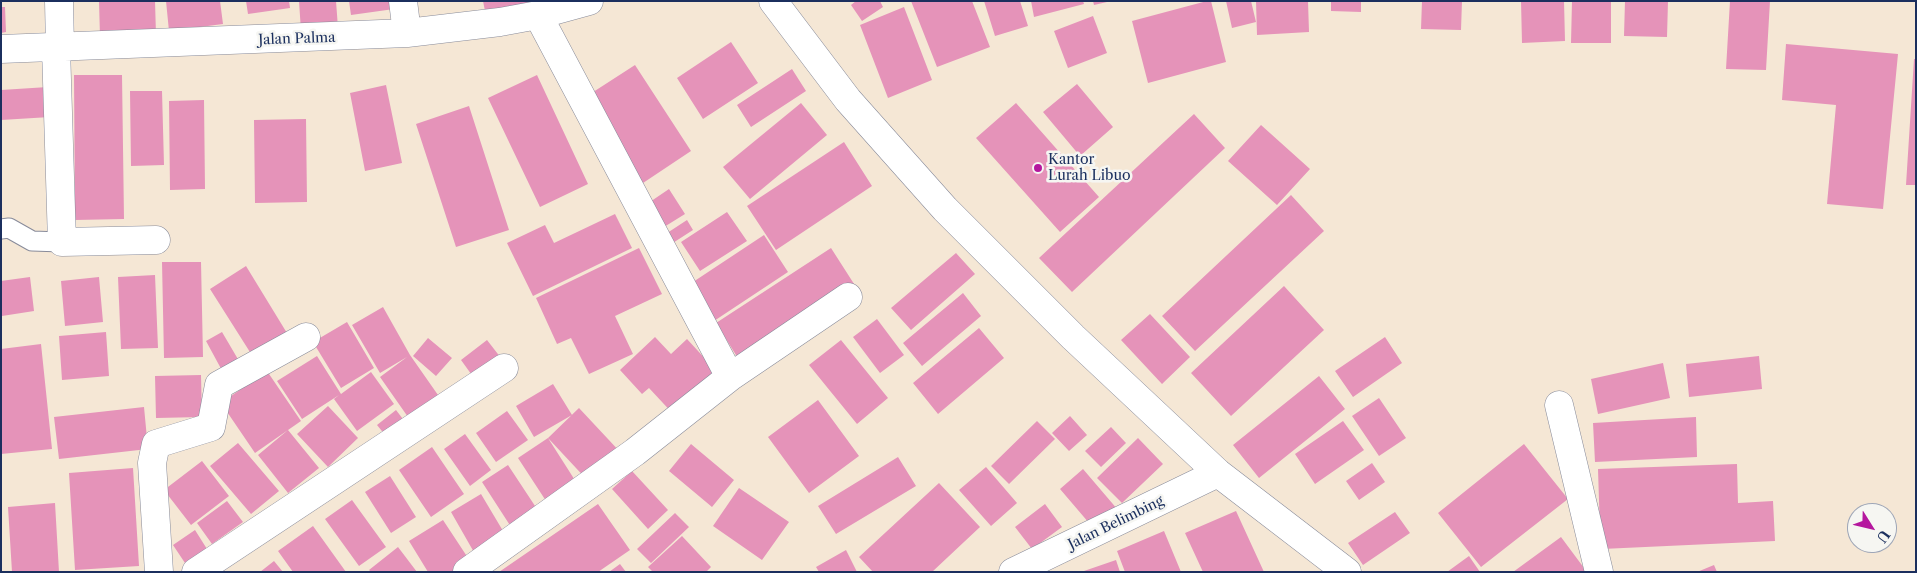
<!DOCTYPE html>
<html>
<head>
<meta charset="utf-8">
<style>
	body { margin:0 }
	#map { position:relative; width:1917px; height:573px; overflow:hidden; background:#f5e7d5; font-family:"Libre Caslon Text",serif }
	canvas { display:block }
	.frame { position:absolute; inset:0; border:2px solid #1b2f5e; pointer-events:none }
	.north { position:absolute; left:1847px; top:503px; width:50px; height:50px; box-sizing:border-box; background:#f6f6f2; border:1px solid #9ea6b7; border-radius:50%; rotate:126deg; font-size:14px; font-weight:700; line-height:20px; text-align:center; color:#1b2f5e }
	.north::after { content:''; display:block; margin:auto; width:18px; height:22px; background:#b5179e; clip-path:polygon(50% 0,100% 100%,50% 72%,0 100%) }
</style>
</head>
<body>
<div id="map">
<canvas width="1917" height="573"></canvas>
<div class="frame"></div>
<div class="north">U</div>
</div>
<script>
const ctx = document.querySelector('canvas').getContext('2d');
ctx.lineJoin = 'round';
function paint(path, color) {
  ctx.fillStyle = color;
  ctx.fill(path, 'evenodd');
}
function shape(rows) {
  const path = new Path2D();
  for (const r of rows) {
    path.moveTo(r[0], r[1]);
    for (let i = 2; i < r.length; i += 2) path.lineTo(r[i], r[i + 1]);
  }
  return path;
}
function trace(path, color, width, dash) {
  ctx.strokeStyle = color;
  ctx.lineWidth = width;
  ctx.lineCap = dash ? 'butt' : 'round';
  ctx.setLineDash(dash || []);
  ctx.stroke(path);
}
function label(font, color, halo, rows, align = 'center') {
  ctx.font = font + ' "Libre Caslon Text",serif';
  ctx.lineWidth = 5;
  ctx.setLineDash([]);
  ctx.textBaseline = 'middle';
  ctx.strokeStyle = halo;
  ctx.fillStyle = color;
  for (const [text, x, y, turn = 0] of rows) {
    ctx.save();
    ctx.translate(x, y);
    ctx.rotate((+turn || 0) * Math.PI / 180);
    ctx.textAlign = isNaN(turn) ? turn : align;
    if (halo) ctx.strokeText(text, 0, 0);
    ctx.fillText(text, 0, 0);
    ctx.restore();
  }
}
paint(shape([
	[99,1,155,1,156,35,100,37],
	[166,1,220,1,223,24,169,31],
	[246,1,289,1,290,8,248,14],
	[299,1,336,1,338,28,301,31],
	[349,1,393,1,394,9,351,15],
	[483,1,529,1,531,12,487,21],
	[856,1,880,1,883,7,862,21,851,5],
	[911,1,972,1,990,47,937,67],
	[984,1,1020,1,1028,26,995,36],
	[1031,1,1083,1,1084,4,1034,17],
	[1093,1,1107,1,1107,2,1094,5],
	[1207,1,1211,1,1226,62,1148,83,1132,21],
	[1226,1,1251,1,1256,22,1232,28],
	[1256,1,1308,1,1309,32,1257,35],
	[1331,1,1361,1,1361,12,1331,11],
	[1422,1,1462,1,1461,30,1421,29],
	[1521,1,1564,1,1565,41,1522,43],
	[1572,1,1611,1,1611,43,1571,43],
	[1625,1,1668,1,1667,37,1624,36],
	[1730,1,1770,1,1766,70,1726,69],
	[1,7,5,7,6,32,1,33],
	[904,7,932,80,888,98,860,25],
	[1093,16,1107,53,1068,68,1054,31],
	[731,42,758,83,703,119,677,78],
	[1786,44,1898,54,1883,209,1827,204,1836,105,1782,100],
	[1914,59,1916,59,1916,185,1906,185],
	[635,65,691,151,643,183,587,96],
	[792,69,806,91,751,127,737,105],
	[74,75,122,75,124,219,75,220],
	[537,75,588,184,540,207,488,98],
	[1077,84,1113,127,1080,156,1043,112],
	[386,85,402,163,365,171,350,93],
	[48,87,50,117,1,120,1,90],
	[130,91,162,91,164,165,131,166],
	[204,100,205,189,170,190,169,101],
	[801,103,827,135,750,199,723,167],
	[1016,103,1099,197,1060,232,976,138],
	[469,106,509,230,456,247,416,124],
	[1194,114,1225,148,1072,292,1039,258],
	[306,119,307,202,255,203,254,120],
	[1261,125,1310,169,1277,205,1228,161],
	[844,142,872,186,776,250,747,206],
	[669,189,685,214,656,232,641,208],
	[1291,195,1324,231,1195,351,1162,316],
	[727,212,747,241,700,271,681,242],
	[615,214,632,248,533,296,507,243,545,225,554,243],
	[687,220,693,230,665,248,658,239],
	[764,235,788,272,714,321,690,284],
	[639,248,662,294,615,316,633,354,589,374,571,338,557,344,536,298],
	[831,248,856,287,741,363,716,323],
	[956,253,975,274,911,330,891,308],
	[162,262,201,262,203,357,164,358],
	[246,266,290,338,255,360,210,289],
	[155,275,158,348,121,349,118,277],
	[30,277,34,311,2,316,1,281],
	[99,277,103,322,65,326,61,281],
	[1284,286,1324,330,1231,416,1191,373],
	[963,293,981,316,922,366,903,343],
	[383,307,410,355,438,395,408,417,380,377,407,357,380,373,352,325],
	[1150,314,1190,357,1162,384,1121,340],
	[877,319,904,355,880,373,853,337],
	[347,322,374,368,341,388,313,342],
	[979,328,1004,358,938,414,913,383],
	[106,332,109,376,62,380,59,336],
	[222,332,242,366,225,376,206,341],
	[655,337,671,354,687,339,721,376,676,417,649,388,642,394,620,370],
	[1385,337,1402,363,1353,397,1335,371],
	[428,338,452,358,436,376,413,356],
	[487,340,501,358,474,378,461,360],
	[841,340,888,398,857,424,809,365],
	[41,344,52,449,1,454,1,349],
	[317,356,341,394,371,372,394,404,357,431,334,399,339,395,302,419,277,381],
	[1759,356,1762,389,1689,397,1686,364],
	[1663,363,1670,398,1598,414,1591,379],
	[267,371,301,421,255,453,221,403],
	[201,375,202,417,156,418,155,376],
	[1319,376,1345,409,1259,478,1233,445],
	[553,384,572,415,534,437,516,406],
	[1379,398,1406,438,1379,456,1352,416],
	[818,400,859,456,809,493,768,437],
	[328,406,358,438,328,467,297,434],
	[144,407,148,449,59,459,54,417],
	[579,408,622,454,590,483,548,438],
	[396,410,409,427,390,441,377,425],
	[507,411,528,440,496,462,476,433],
	[1070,416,1087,435,1069,451,1052,433],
	[1696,417,1697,457,1595,462,1593,423],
	[1037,421,1055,439,1009,484,991,466],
	[1343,421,1364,450,1315,484,1295,454],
	[1111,427,1126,443,1101,467,1085,451],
	[288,430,319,468,288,493,258,455],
	[465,434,491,470,470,486,444,449],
	[548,438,578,485,548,504,518,458],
	[1138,438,1163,464,1122,503,1097,478],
	[238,443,279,491,251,514,210,466],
	[691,444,734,480,712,507,669,471],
	[1524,444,1568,499,1481,567,1438,513],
	[432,447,464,494,431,517,399,470],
	[898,457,916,486,836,534,818,506],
	[202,461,229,496,191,525,164,490],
	[1372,463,1385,482,1359,500,1346,481],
	[1737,464,1738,503,1773,501,1775,541,1602,549,1600,532,1598,469],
	[508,465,539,512,513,530,482,482],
	[986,467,1017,503,991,526,959,490],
	[133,468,139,566,75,570,69,473],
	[1083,469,1118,510,1095,530,1060,489],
	[632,471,668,510,648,529,612,489],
	[390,476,416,517,391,533,365,492],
	[939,483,980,527,932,572,873,572,859,557],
	[739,488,789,522,762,560,713,526],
	[481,494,506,536,475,554,451,512],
	[352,500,386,547,359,566,325,519],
	[227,501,243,522,212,544,197,523],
	[55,503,59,572,12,572,8,507],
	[598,504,630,550,598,572,499,572],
	[1045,504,1062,527,1032,549,1015,527],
	[1236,511,1264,572,1203,572,1185,533],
	[1395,512,1410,533,1363,565,1348,543],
	[675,513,689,527,651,563,637,549],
	[443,520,472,564,460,572,428,572,409,541],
	[313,526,346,572,293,572,278,551],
	[195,530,207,549,185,563,173,545],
	[1164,531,1181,572,1125,572,1117,551],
	[682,536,711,567,706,572,653,572,648,567],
	[1561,537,1587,572,1513,572],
	[398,547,417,572,371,572,369,570],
	[846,550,857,572,819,572,816,567],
	[1469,556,1480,572,1447,572],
	[1116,560,1120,572,1084,572,1084,571],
	[274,561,283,572,260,572],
	[620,564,626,572,609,572],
	[1714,565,1717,572,1697,572]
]), '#e593b9');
const service = shape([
	[1,229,9,228,32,241,62,242]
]);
const minor = shape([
	[59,1,60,48],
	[403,1,407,33],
	[773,1,848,100,945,209,1073,337,1218,473,1347,572],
	[538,15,730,377],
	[56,48,62,242,156,240],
	[1,49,407,33,500,22,538,15,589,1],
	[1559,405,1599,572],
	[159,572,152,463,156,444,211,427,219,385,306,337],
	[196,572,504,368],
	[467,572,635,452,730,377,848,297],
	[1013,572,1218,473]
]);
trace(service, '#888b9a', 21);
trace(minor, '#888b9a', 29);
trace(service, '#fff', 19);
trace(minor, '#fff', 28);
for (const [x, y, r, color] of [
	[1038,168,5,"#b5179e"]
]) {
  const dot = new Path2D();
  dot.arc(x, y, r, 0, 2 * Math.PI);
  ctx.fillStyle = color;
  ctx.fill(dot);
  trace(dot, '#f6f6f2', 2);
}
label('14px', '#1b2f5e', '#f6f6f2', [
	["Jalan Palma",297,39,-2],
	["Jalan Belimbing",1116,523,-26]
]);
label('14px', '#1b2f5e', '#f6f6f2', [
	["Kantor",1048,160],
	["Lurah Libuo",1048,176]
], 'left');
</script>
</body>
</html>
